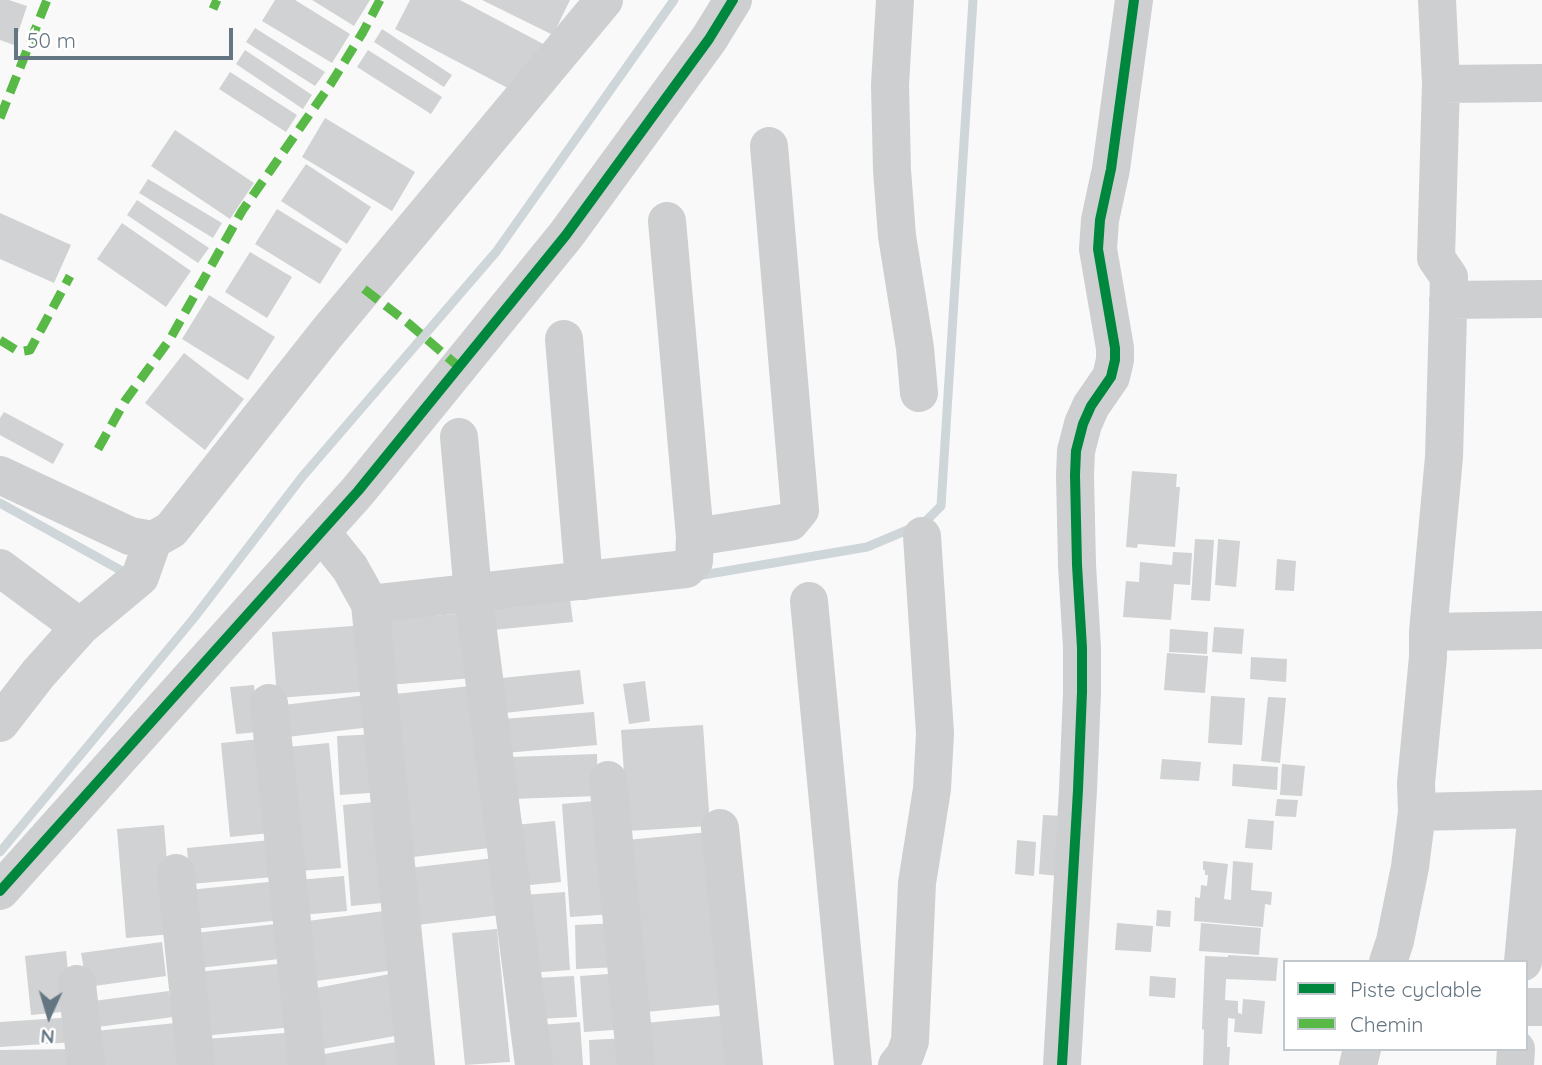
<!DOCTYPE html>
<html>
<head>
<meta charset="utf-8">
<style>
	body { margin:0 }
	#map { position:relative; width:1542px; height:1065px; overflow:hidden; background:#f9f9f9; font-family:Quicksand,sans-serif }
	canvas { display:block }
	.legend { position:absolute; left:1283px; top:960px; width:245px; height:91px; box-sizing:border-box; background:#fff; border:2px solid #c1c8cd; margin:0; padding:9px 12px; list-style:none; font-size:21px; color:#657683 }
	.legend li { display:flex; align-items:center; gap:14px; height:35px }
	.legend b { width:35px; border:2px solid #c1c8cd }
	.north { position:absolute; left:14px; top:981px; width:70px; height:70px; -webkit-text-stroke:5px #fff; paint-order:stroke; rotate:184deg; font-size:19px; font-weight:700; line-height:28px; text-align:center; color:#657683 }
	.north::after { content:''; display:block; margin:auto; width:24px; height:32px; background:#657683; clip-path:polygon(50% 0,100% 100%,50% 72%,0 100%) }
	.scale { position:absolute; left:14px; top:28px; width:219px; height:32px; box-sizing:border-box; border:4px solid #657683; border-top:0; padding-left:9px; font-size:21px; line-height:24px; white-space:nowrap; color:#657683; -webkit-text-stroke:5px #fff; paint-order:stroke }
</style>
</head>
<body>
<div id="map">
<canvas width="1542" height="1065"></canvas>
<ul class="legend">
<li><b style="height:9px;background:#00873e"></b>Piste cyclable</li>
<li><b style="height:9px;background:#58b947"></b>Chemin</li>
</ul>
<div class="north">N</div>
<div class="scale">50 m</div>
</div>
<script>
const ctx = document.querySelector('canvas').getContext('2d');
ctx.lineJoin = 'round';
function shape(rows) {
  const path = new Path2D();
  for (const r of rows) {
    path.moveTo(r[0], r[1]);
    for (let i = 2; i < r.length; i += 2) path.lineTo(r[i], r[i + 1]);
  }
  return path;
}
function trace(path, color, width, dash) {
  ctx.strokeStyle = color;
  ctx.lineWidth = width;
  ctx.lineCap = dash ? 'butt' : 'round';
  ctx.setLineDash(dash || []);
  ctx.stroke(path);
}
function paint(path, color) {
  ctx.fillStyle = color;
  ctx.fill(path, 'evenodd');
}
trace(shape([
	[0,503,122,571],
	[697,576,867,547,924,523,941,506,973,0],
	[0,852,194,618,302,477,496,252,674,0]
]), '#ced6d9', 9);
paint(shape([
	[0,0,9,0,27,6,14,45,0,40],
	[275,0,295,0,350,34,332,63,262,21],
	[312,0,370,0,354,26],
	[410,0,460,0,547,46,521,95,395,29],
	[482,0,570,0,553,35],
	[255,28,325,72,315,86,246,42],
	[382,29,452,75,444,87,374,42],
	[245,50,312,95,303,109,236,64],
	[368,50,442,97,431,114,357,67],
	[230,72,297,115,286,132,219,89],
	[325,118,415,172,392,211,302,157],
	[175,130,254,183,230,219,151,166],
	[306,164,371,207,347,244,281,201],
	[148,179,222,223,213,238,139,193],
	[137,200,209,248,198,263,127,215],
	[277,209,342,249,320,284,255,244],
	[0,213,71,245,54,283,0,259],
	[122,223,191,271,166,307,97,259],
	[250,252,292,277,267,318,225,292],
	[209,295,275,337,248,380,182,339],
	[184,353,244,399,205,450,145,403],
	[4,412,64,444,53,464,0,435,0,418],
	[1132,471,1177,474,1176,487,1180,487,1175,547,1138,544,1137,548,1126,547],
	[1195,539,1214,540,1210,601,1191,600],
	[1218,539,1240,541,1236,587,1215,585],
	[1173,552,1192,553,1190,585,1174,584,1171,620,1123,617,1126,581,1139,582,1140,562,1172,565],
	[1277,559,1296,561,1294,591,1275,590],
	[570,599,573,622,493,630,490,607],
	[468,613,473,678,389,685,383,620],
	[366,625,371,691,277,698,272,632],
	[1214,627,1244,629,1242,654,1212,652],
	[1170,629,1208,632,1207,654,1169,652],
	[1167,653,1208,656,1205,693,1164,690],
	[1251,657,1287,659,1286,682,1250,679],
	[580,670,584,704,496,714,492,679],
	[645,681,650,721,629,724,623,684],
	[254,685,259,732,236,734,230,687],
	[480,685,498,847,413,857,395,694],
	[375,694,379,726,279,738,275,706],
	[1211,696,1245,698,1242,745,1208,743],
	[1268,697,1286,698,1280,763,1261,761],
	[594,712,597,745,505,753,502,719],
	[703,725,710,826,628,831,621,730],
	[379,734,383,792,340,795,337,736],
	[261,739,270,833,230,837,221,743],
	[329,743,341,868,299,871,287,747],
	[597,754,598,796,511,799,510,757],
	[1162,759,1201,762,1199,781,1160,779],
	[1233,764,1278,767,1277,790,1232,786],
	[1282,764,1305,766,1302,796,1280,795],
	[1277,799,1298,800,1296,817,1275,816],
	[605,800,613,914,570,917,562,804],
	[384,801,392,902,351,906,343,805],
	[1043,815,1063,816,1058,876,1039,874],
	[1248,819,1274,821,1272,850,1245,848],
	[555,821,561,882,520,886,515,825],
	[164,825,173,934,126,938,117,829],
	[709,832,728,1004,646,1012,627,840],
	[271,840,274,877,190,884,187,848],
	[1017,840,1036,842,1034,876,1015,874],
	[494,858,501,915,417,925,409,868],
	[1203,861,1228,864,1224,899,1231,900,1233,861,1253,863,1251,890,1272,892,1271,905,1265,904,1263,927,1194,921,1195,897,1200,898,1201,885,1207,886,1208,875,1205,875,1205,870,1203,870],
	[344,876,347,911,301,915,298,880],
	[278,881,282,920,193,929,189,890],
	[565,892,570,970,528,973,523,895],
	[392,910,401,969,309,982,300,922],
	[1157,910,1171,911,1170,927,1156,926],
	[285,923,288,958,199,968,195,933],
	[617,923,619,967,576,969,575,925],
	[1117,923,1153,926,1151,952,1115,950],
	[1201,923,1261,928,1259,955,1199,951],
	[497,929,510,1062,465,1065,452,933],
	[162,942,166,976,87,987,81,953],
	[66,951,72,1011,31,1015,25,956],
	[1228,955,1278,958,1276,981,1226,979,1225,1000,1238,1001,1238,1013,1242,1014,1243,999,1265,1001,1262,1034,1234,1032,1235,1019,1228,1018,1227,1047,1230,1047,1229,1065,1203,1065,1204,1030,1202,1029,1205,956,1228,957],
	[287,963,293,1027,203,1036,196,972],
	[395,973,406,1034,317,1050,306,990],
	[623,973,627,1029,584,1032,580,976],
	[574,976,577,1017,537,1019,534,978],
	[1150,976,1176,978,1175,998,1149,996],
	[169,991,173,1017,90,1028,86,1002],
	[731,1015,736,1065,649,1065,645,1023],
	[75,1017,76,1042,0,1047,0,1022],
	[186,1022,189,1065,98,1065,95,1031],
	[580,1022,583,1065,542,1065,540,1025],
	[297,1032,299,1065,208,1065,206,1039],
	[628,1038,630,1065,590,1065,589,1040],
	[408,1040,412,1065,320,1065,318,1055],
	[78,1049,78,1065,0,1065,0,1050]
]), '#d0d2d3');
trace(shape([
	[895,0,890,85,892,170,897,236,915,348,919,393],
	[1441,84,1542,83],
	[1448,300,1542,299],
	[564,339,584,581],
	[459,437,473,593,534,1065],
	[0,475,130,536,153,540,171,530,327,333,604,0],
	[321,532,350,568,370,604,686,569,694,561,695,537,667,221],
	[695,537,790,522,800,510,769,146],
	[0,568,80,627],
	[809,601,853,1065],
	[370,604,416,1065],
	[1428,632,1542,630],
	[269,703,307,1065],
	[0,723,38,674,80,627,140,577,153,540],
	[608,780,636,1065],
	[1417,812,1542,809],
	[720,828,744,1065],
	[176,873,196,1065],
	[0,891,358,491,566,235,709,39,733,0],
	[1388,962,1395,941,1410,867,1417,812,1416,783,1428,657,1428,632,1444,457,1449,277,1436,258,1441,84,1437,0],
	[1523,962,1537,809],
	[77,984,86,1065],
	[1526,1007,1542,1007],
	[897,1065,905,1055,910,1041,917,883,932,789,935,733,922,536],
	[1062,1065,1078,790,1082,692,1082,648,1077,565,1075,475,1076,451,1083,424,1091,406,1111,377,1115,360,1115,348,1098,249,1100,220,1111,169,1134,0],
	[1358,1065,1362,1049],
	[1515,1065,1516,1049]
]), '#cecfd0', 38);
trace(shape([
	[213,9,217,0],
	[0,118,47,0],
	[364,289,408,323,459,367],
	[0,340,16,350,24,351,30,350,70,276],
	[98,449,125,401,170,339,242,211,330,85,363,32,380,0]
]), '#58b947', 9, [18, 9]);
trace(shape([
	[0,891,358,491,566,235,709,39,733,0],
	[1062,1065,1078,790,1082,692,1082,648,1077,565,1075,475,1076,451,1083,424,1091,406,1111,377,1115,360,1115,348,1098,249,1100,220,1111,169,1134,0]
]), '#00873e', 10);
</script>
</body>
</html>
